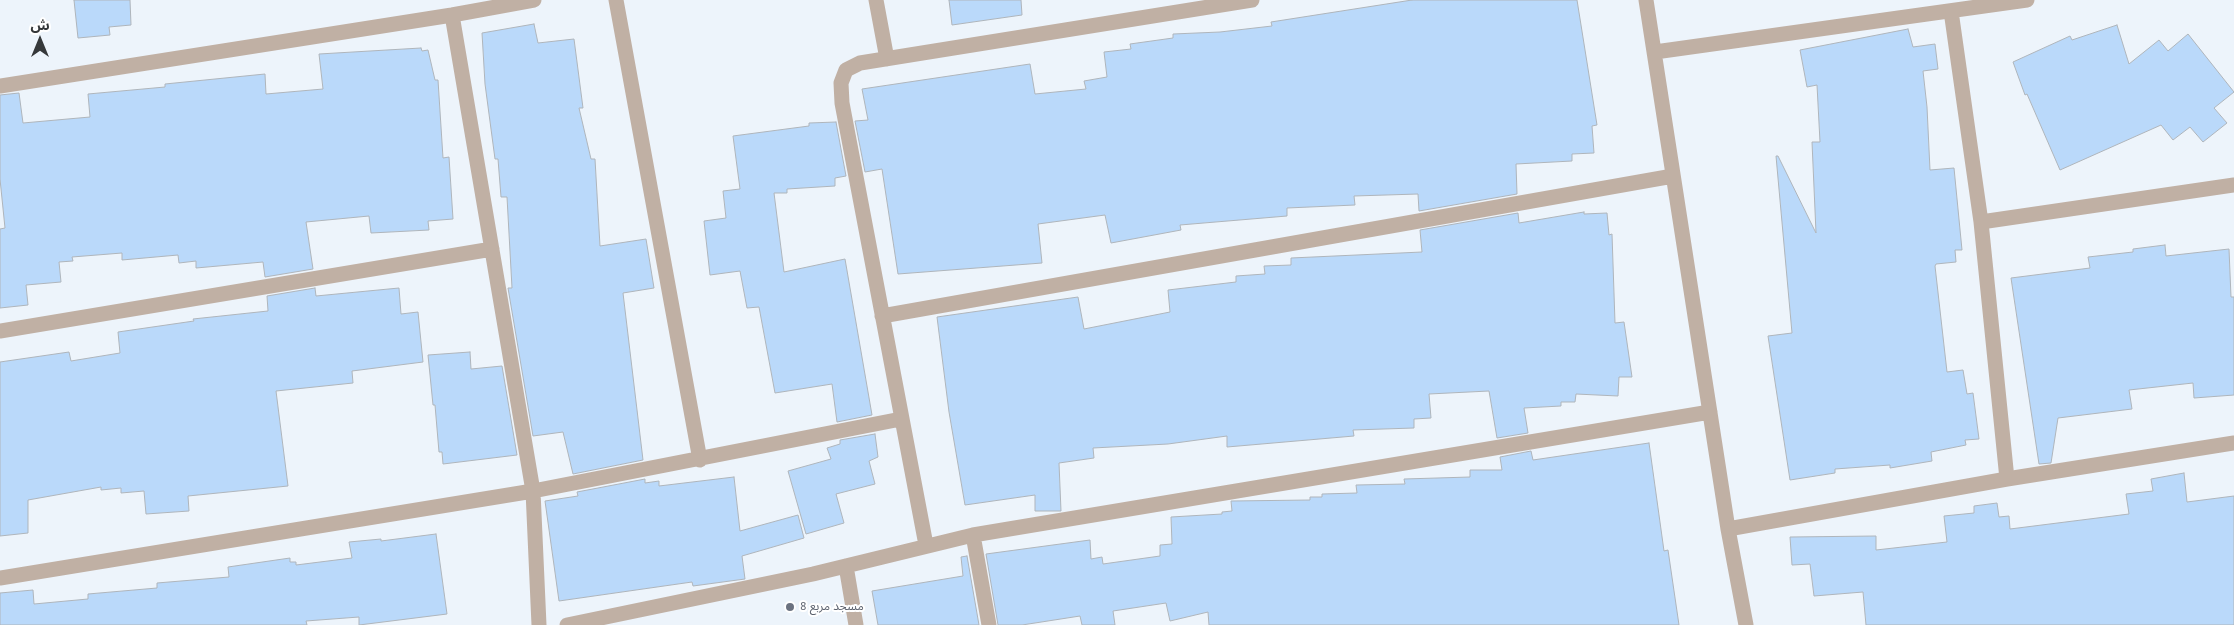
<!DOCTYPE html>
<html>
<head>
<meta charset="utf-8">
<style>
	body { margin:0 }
	#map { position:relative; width:2234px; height:625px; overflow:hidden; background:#edf4fb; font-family:"PT Sans","Noto Sans Arabic",sans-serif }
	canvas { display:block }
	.north { position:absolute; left:15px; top:15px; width:50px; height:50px; -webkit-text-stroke:4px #fff; paint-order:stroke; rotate:0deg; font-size:14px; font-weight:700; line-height:20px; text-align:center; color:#35383a }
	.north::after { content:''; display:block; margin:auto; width:18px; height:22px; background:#35383a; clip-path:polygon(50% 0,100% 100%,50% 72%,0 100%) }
</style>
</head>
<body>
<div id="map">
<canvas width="2234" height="625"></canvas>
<div class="north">ش</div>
</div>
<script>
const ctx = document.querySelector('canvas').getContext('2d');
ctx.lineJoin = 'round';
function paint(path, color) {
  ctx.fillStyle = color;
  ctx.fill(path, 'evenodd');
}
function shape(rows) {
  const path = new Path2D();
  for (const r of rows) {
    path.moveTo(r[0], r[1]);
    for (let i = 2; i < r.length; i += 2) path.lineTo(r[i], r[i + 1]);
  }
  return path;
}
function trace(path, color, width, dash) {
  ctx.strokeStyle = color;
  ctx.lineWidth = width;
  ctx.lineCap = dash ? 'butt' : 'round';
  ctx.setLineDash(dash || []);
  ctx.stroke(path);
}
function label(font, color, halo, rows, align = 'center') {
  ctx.font = font + ' "PT Sans","Noto Sans Arabic",sans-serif';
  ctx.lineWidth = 4;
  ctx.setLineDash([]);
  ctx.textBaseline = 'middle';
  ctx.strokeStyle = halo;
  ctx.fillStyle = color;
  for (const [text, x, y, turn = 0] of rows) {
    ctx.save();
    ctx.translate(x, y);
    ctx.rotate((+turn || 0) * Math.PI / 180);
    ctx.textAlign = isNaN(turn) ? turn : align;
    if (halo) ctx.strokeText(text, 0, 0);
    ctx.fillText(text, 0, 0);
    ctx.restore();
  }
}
const building = shape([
	[74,0,130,0,131,25,109,27,110,35,78,38,74,0],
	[949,0,1021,0,1022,15,952,25,949,0],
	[1412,0,1577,0,1597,125,1592,126,1594,153,1572,154,1572,161,1516,164,1517,194,1419,211,1418,194,1354,196,1355,205,1287,208,1287,216,1180,225,1181,230,1111,243,1105,215,1038,224,1042,263,898,274,882,169,865,172,855,121,868,120,862,89,1030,64,1035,94,1086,89,1084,81,1107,77,1104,52,1131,49,1130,44,1173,38,1173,34,1220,32,1272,26,1271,22,1412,0],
	[534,24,538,43,574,39,583,108,579,108,591,159,595,159,600,246,646,239,654,288,623,293,643,460,573,474,563,432,533,436,508,288,512,288,507,197,501,197,498,159,495,159,485,84,482,33,534,24],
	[2117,25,2129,64,2159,40,2168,51,2188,34,2234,92,2214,108,2227,123,2203,142,2190,127,2173,140,2161,125,2060,170,2027,94,2025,95,2013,62,2070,36,2072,40,2117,25],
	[1908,29,1913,47,1935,44,1938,69,1923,71,1927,107,1930,170,1954,168,1962,250,1955,250,1956,262,1936,264,1935,266,1947,372,1963,370,1967,394,1973,393,1979,439,1965,440,1966,445,1931,452,1932,461,1890,468,1890,465,1835,469,1835,473,1790,480,1768,336,1792,333,1776,156,1778,156,1816,233,1812,142,1820,142,1817,85,1807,87,1800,50,1908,29],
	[421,48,422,51,428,50,435,80,438,80,443,158,449,157,453,219,428,221,429,230,371,233,369,216,306,222,313,269,265,277,263,262,196,268,196,261,179,263,178,255,122,260,122,253,72,257,73,261,59,262,61,282,26,285,28,305,0,308,0,229,5,228,0,179,0,95,19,93,23,123,90,117,88,94,165,87,165,84,265,74,266,94,323,89,319,54,421,48],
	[836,122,846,176,835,178,835,186,787,189,787,193,774,193,784,272,845,259,872,415,837,422,832,384,775,393,759,307,747,308,740,271,710,275,704,221,726,218,723,191,740,189,733,136,809,126,809,123,836,122],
	[1584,212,1584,214,1607,213,1609,235,1612,234,1615,323,1624,322,1632,377,1619,377,1618,396,1576,394,1575,402,1561,402,1561,406,1524,408,1528,433,1497,438,1489,391,1429,394,1431,418,1414,419,1414,428,1353,430,1354,436,1227,447,1227,436,1168,444,1093,448,1094,458,1059,463,1061,511,1035,511,1035,495,965,505,949,412,937,317,1078,297,1084,329,1170,312,1168,290,1236,282,1236,276,1265,274,1264,266,1291,265,1291,258,1422,252,1420,230,1518,213,1519,223,1584,212],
	[2165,245,2166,256,2229,249,2231,297,2234,297,2234,395,2194,398,2193,383,2129,390,2132,409,2058,418,2051,463,2039,464,2011,278,2090,268,2088,257,2133,252,2133,249,2165,245],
	[315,288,316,296,399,288,401,314,418,312,423,362,352,371,353,383,276,391,288,486,188,496,189,511,146,514,144,491,121,493,121,488,101,490,101,487,28,500,28,533,0,536,0,362,69,352,71,361,120,353,118,332,194,321,193,319,268,311,267,296,315,288],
	[470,352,471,369,502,366,517,455,443,464,442,452,439,452,435,405,433,405,428,355,470,352],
	[875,434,878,457,869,461,875,484,836,494,844,523,806,534,788,471,831,459,827,448,840,444,840,440,875,434],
	[1649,443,1664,551,1668,550,1679,625,1209,625,1208,612,1170,621,1166,603,1113,611,1115,625,1082,625,1080,616,1022,625,998,625,986,554,1090,540,1091,559,1102,557,1103,564,1160,556,1160,545,1172,544,1171,517,1222,514,1222,512,1232,511,1231,501,1310,500,1310,497,1322,497,1322,494,1357,493,1356,485,1405,484,1404,479,1470,477,1470,470,1502,470,1500,457,1531,451,1533,460,1649,443],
	[2184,473,2187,502,2234,496,2234,625,1866,625,1863,592,1814,596,1810,564,1792,565,1790,537,1876,536,1876,550,1947,542,1944,516,1974,513,1974,506,1997,503,1999,517,2009,516,2010,529,2129,514,2126,494,2153,491,2151,479,2184,473],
	[734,477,740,531,798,515,804,538,742,556,745,579,693,586,692,582,559,601,545,501,578,496,577,492,645,479,645,483,659,481,659,486,734,477],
	[436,534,447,614,359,625,359,617,306,621,307,625,0,625,0,593,33,590,34,604,88,599,88,594,157,588,157,583,229,577,228,567,290,558,290,562,296,562,296,565,352,558,349,542,381,539,381,541,436,534],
	[967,556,979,625,878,625,872,591,963,576,961,557,967,556]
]);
paint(building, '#bad9fa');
trace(building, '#afb5bb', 1);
trace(shape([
	[616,0,700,460],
	[876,0,887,59],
	[1646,0,1728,529,1746,625],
	[1951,11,1981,222,2007,479],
	[452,15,533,491,539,625],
	[1655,52,2027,0],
	[0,86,452,15,534,0],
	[1981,222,2234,185],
	[882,316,1673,176],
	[0,331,492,249],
	[1728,529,2007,479,2234,443],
	[973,535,989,625],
	[926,545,842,103,841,83,846,70,860,63,1252,0],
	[846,566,856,625],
	[0,578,533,491,901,419],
	[567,625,813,574,973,535,1710,412]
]), '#c0b0a4', 15);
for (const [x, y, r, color] of [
	[790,607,5,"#6b7280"]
]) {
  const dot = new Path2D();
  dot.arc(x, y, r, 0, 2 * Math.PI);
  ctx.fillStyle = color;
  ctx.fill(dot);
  trace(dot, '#fff', 2);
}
label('12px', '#5b616d', '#fff', [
	["مسجد مربع 8",800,607]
], 'left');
</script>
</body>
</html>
